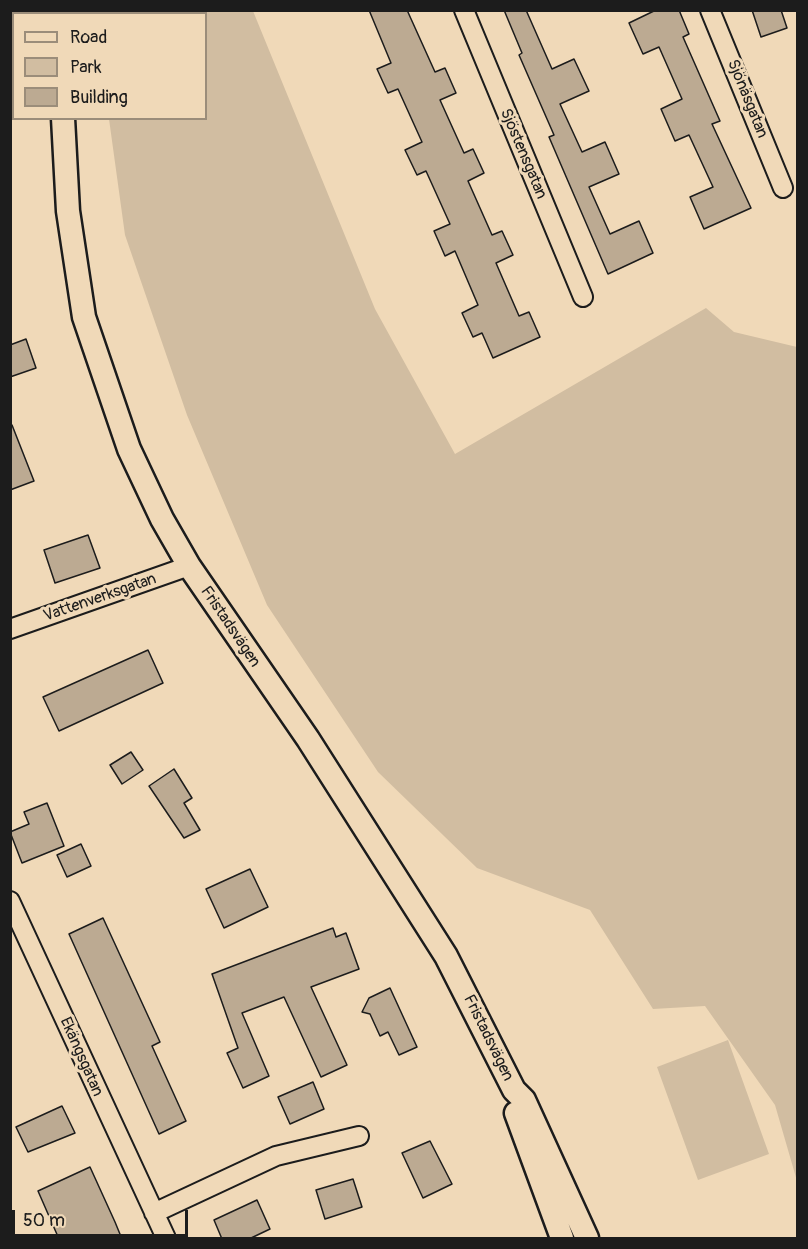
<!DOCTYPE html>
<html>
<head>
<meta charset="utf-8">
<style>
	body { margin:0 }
	#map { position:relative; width:808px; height:1249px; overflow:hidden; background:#f0d9b8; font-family:Pangolin,sans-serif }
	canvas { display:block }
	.frame { position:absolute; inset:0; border:12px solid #1c1c1c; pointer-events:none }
	.legend { position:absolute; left:12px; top:12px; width:195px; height:108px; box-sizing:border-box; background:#f0d9b8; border:2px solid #9b8d7a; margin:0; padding:8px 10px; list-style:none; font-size:18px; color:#1c1c1c }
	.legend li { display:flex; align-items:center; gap:12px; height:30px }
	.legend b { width:30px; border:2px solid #9b8d7a }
	.scale { position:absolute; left:12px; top:1210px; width:176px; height:27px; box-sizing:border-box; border:3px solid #1c1c1c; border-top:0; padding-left:8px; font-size:18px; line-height:21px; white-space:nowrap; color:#1c1c1c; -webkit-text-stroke:4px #f0d9b8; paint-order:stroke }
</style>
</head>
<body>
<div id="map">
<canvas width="808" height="1249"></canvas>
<div class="frame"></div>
<ul class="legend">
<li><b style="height:8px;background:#f0d9b8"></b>Road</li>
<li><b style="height:16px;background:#d1bda1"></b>Park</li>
<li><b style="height:16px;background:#bcaa92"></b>Building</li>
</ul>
<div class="scale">50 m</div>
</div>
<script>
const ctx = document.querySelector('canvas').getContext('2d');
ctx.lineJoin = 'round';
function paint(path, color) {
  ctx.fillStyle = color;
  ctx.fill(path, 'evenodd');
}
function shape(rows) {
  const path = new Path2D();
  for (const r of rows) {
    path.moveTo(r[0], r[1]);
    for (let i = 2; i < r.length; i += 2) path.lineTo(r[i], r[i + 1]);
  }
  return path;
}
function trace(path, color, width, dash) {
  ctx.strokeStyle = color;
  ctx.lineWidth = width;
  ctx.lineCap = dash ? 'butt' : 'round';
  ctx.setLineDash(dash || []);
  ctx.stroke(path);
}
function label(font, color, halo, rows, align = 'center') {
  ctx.font = font + ' Pangolin,sans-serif';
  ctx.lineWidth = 6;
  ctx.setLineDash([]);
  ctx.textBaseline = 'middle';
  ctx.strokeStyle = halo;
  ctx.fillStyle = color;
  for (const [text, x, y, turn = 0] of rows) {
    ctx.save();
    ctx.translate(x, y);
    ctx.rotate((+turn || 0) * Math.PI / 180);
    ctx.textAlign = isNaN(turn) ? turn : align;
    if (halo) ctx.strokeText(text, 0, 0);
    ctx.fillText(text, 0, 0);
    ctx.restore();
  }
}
paint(shape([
	[98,10,253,11,375,309,455,454,706,308,734,332,797,347,797,1181,775,1105,705,1006,653,1009,590,910,477,868,378,772,267,605,187,415,125,235,109,119,206,118,206,14,97,13],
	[728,1040,769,1154,698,1180,657,1067]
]), '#d1bda1');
const building = shape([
	[369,10,407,10,435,72,445,68,456,93,440,100,464,153,473,149,484,173,468,181,492,235,502,231,513,255,496,263,519,316,529,312,540,337,493,358,482,333,473,337,462,313,478,305,455,251,445,256,434,231,450,224,426,171,417,175,405,150,422,142,398,89,388,93,377,69,391,63,369,10],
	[504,10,526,10,552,69,574,59,589,91,560,104,582,152,605,142,619,174,589,187,610,234,639,221,653,253,608,274,549,137,554,135,519,55,522,53,504,10],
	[656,10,679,10,689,34,683,37,720,121,712,124,751,208,704,229,690,197,713,187,689,135,675,141,661,109,682,99,659,47,643,54,629,23,656,10],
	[752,10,781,10,787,28,761,37,752,10],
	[26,339,36,368,10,377,10,345,26,339],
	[12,425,34,481,10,490,10,426,12,425],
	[88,535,100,568,55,583,44,550,88,535],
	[148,650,163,683,59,731,43,697,148,650],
	[131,752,143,770,122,784,110,765,131,752],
	[174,769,192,798,184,803,200,830,184,838,149,786,174,769],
	[47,803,64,846,22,863,10,832,29,824,24,812,47,803],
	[81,844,91,866,67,877,57,855,81,844],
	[250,869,268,907,224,928,206,889,250,869],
	[103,918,160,1042,152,1046,186,1121,159,1134,69,934,103,918],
	[333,928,336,937,346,933,359,969,311,987,347,1065,321,1077,284,997,242,1013,269,1076,243,1088,227,1053,238,1048,212,974,333,928],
	[390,988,417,1047,399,1055,388,1032,380,1036,370,1014,362,1012,369,998,390,988],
	[313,1082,324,1109,290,1124,278,1097,313,1082],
	[62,1106,75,1133,28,1152,16,1127,62,1106],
	[430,1141,452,1184,423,1198,402,1153,430,1141],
	[90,1167,115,1222,122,1239,59,1239,38,1191,90,1167],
	[353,1179,362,1207,325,1219,316,1190,353,1179],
	[257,1200,270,1229,249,1239,222,1239,214,1220,257,1200]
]);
paint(building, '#bcaa92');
trace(building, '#1c1c1c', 1.5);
const minor = shape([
	[464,10,583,297],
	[710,10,783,188],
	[10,629,189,566],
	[10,901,166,1238],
	[154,1213,276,1156,359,1136]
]);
const tertiary = shape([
	[68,14,68,10],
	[63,118,68,211,84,317,129,449,162,519,189,566,308,739,446,956,514,1090,524,1100,587,1238],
	[516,1113,562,1238]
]);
trace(minor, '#1c1c1c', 22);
trace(tertiary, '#1c1c1c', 27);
trace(minor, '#f0d9b8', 18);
trace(tertiary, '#f0d9b8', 22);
label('16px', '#1c1c1c', '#f0d9b8', [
	["Sjönäsgatan",747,99,68],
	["Sjöstensgatan",523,154,67],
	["Vattenverksgatan",100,598,-19],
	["Fristadsvägen",230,627,56],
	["Fristadsvägen",488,1038,64],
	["Ekängsgatan",81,1057,66]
]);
</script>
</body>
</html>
